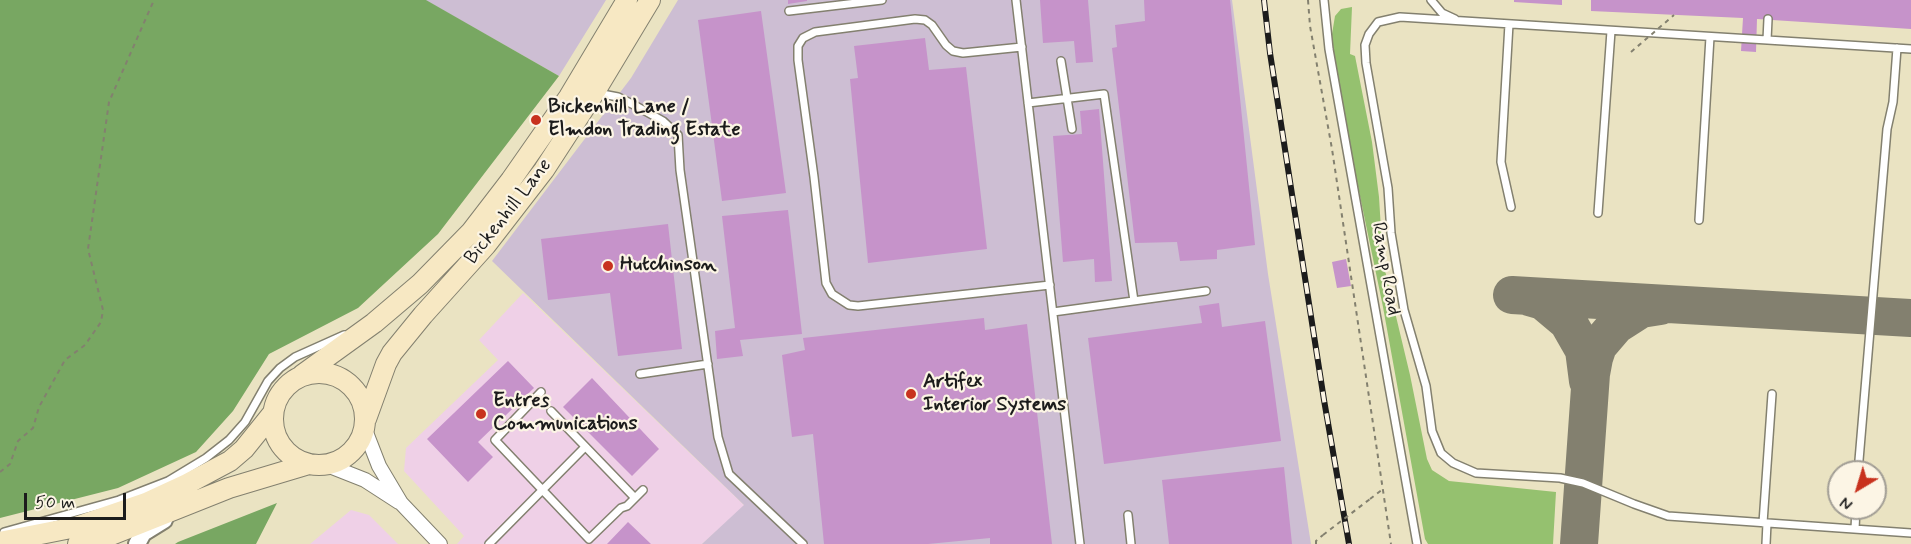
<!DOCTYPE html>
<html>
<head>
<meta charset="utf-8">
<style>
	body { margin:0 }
	#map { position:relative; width:1911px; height:544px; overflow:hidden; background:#eae3c2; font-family:Mynerve,sans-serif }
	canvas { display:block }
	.north { position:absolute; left:1827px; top:460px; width:60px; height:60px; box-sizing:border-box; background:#fcf5e5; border:2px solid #a29e95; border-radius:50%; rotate:218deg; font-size:16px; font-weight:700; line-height:24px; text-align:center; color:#1c1c1c }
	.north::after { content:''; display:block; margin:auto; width:21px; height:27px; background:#c8321e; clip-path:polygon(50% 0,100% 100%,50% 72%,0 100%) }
	.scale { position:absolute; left:24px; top:493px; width:102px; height:27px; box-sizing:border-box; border:3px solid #1c1c1c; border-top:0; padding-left:8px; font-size:18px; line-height:21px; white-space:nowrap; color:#1c1c1c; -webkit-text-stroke:4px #fcf5e5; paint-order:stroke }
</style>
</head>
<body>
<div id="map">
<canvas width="1911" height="544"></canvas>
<div class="north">N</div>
<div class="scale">50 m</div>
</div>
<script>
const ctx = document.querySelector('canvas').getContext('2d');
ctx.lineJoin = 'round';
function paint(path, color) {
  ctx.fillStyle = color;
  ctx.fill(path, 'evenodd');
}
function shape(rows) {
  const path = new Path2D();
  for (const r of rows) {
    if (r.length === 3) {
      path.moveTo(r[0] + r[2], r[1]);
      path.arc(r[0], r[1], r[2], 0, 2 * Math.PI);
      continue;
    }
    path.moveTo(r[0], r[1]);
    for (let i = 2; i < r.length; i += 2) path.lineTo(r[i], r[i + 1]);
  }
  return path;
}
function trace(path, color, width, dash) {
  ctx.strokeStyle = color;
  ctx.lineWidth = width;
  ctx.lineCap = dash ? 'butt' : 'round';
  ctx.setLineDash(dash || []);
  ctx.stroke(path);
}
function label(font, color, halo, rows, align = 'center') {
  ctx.font = font + ' Mynerve,sans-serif';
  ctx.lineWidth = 4.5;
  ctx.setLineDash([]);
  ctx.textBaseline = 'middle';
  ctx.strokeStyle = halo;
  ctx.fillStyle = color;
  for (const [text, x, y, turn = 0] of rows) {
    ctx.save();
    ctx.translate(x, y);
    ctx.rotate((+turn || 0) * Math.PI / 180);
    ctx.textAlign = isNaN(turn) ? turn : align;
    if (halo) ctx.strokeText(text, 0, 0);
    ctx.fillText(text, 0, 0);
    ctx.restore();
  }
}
paint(shape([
	[523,293,745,506,702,544,457,544,464,536,404,471,406,448,498,360,479,340],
	[351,510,369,515,398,544,310,544]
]), '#efd0e7');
paint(shape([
	[425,0,606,0,559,76],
	[678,0,1232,0,1268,274,1311,544,702,544,744,505,492,261,631,78]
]), '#cdbed3');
paint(shape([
	[1352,7,1350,54,1355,56,1372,142,1379,197,1383,262,1410,375,1427,459,1432,470,1449,481,1556,492,1553,544,1428,544,1425,539,1383,307,1344,119,1331,40,1335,16,1341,9]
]), '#95c16f');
paint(shape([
	[0,0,426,0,559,76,438,234,358,308,269,354,233,411,196,452,118,488,0,518],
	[277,503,256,544,175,544,178,542]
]), '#78a762');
trace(shape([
	[1512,295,1911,318],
	[1529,297,1543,301,1568,322,1584,350,1588,381],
	[1579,544,1591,374,1594,358,1598,346,1616,325,1641,309,1660,306]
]), '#83806f', 38);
paint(shape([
	[788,0,807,0,807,1,788,4],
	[1040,0,1088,0,1093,62,1076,63,1074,41,1043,43],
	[1144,0,1230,0,1255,245,1217,250,1217,259,1180,261,1177,242,1135,243,1112,48,1117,47,1115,25,1145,21],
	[1514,0,1562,0,1562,5,1514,2],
	[1591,0,1911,0,1911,29,1757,19,1756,52,1741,51,1743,18,1591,11],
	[761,11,786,193,722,201,698,20],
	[925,38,929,70,966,67,987,249,868,263,850,79,858,78,854,46],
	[1099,109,1112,281,1095,282,1094,259,1063,262,1053,136,1082,134,1080,111],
	[788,210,802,334,740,340,743,356,717,359,715,331,735,328,722,216],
	[668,224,682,349,618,356,610,293,548,300,541,239],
	[1346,259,1351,286,1337,288,1332,262],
	[1219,303,1222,327,1265,321,1281,441,1104,464,1088,338,1202,323,1199,306],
	[984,318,985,330,1027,324,1052,544,990,544,990,538,928,544,824,544,813,434,792,437,782,355,805,350,803,338],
	[508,361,534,388,478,442,493,457,468,482,427,439],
	[592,378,659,449,632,476,563,407],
	[1284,467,1292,544,1169,544,1162,480],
	[628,522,651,544,607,544]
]), '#c693ca');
const service = shape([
	[1016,0,1080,544],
	[1324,0,1329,49,1417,544],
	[1431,0,1442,13,1455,19],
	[789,11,882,0],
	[1509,24,1501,162,1511,207],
	[1767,40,1768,19],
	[1022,47,963,53,953,51,946,45,932,25,925,20,915,19,815,32,803,38,798,46,798,60,814,177,826,283,832,294,849,305,858,306,1050,285],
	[1911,49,1400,17,1378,22,1369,34,1365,45,1366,63,1388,188,1391,233,1404,310,1426,386,1432,431,1441,453,1453,463,1476,473,1560,478,1583,483,1634,504,1668,516,1911,533],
	[1061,61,1072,129],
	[597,93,618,97,636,106,663,121,678,135,680,170,718,437,729,474,803,544],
	[1028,103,1104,94,1134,301],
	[1598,213,1611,31],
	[1699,220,1710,37],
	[1053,312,1206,291],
	[640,374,708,364],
	[541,392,495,440,589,539,621,508,627,506,643,490],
	[551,411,635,498],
	[1858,472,1887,129,1893,102,1897,48],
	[1128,515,1131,544],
	[1763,523,1772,394],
	[1855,529,1856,508],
	[4,532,119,500,168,481,206,458,229,440,245,422,268,381,280,368,295,357,344,335],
	[489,544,585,447],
	[1766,544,1767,523]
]);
const minor = shape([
	[365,430,379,466,401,503,440,544],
	[327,465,365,480,399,502]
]);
const tertiary = shape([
	[137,544,143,533,164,520]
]);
const secondary = shape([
	[319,419,46],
	[302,375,374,323,420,284,471,232,511,180,569,97,627,0],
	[366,419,386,364,392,353,423,315,486,245,544,170,594,93,650,0],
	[0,542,76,527,146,503,187,484,230,461,244,449,273,413],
	[78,544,111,535,229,488,309,464]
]);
trace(service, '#83806f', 10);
trace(minor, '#83806f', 16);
trace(tertiary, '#83806f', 20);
trace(secondary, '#83806f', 22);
trace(shape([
	[1308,0,1310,26,1332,149,1391,544],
	[0,472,10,464,18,441,33,428,39,407,65,360,85,345,101,322,103,310,88,249,109,102,154,0],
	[1370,499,1383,489],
	[1316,544,1316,541,1323,535]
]), '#83806f', 2, [4.5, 4.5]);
trace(service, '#fff', 7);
trace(minor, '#fff', 14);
trace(tertiary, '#fff', 16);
trace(secondary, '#f7e8c3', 20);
const rail = shape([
	[1264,0,1270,53,1324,400,1349,544]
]);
trace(rail, '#1c1c1c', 6);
trace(rail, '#fcf5e5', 4, [11]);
trace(shape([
	[1631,52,1674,15],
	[1323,535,1370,499]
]), '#83806f', 2, [4.5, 4.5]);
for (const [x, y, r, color] of [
	[536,120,6,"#c8321e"],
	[608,266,6,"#c8321e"],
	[911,394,6,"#c8321e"],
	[481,414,6,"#c8321e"]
]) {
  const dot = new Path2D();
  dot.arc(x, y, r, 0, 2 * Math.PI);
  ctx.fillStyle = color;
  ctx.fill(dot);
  trace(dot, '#fcf5e5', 2);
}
label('bold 20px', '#1c1c1c', '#fcf5e5', [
	["Bickenhill Lane /",548,108],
	["Elmdon Trading Estate",548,131],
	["Hutchinson",620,266],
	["Artifex",923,383],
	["Interior Systems",923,406],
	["Entres",493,402],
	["Communications",493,425]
], 'left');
label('20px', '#1c1c1c', '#fcf5e5', [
	["Bickenhill Lane",509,212,-52],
	["Ramp Road",1385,269,80]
]);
</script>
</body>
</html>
